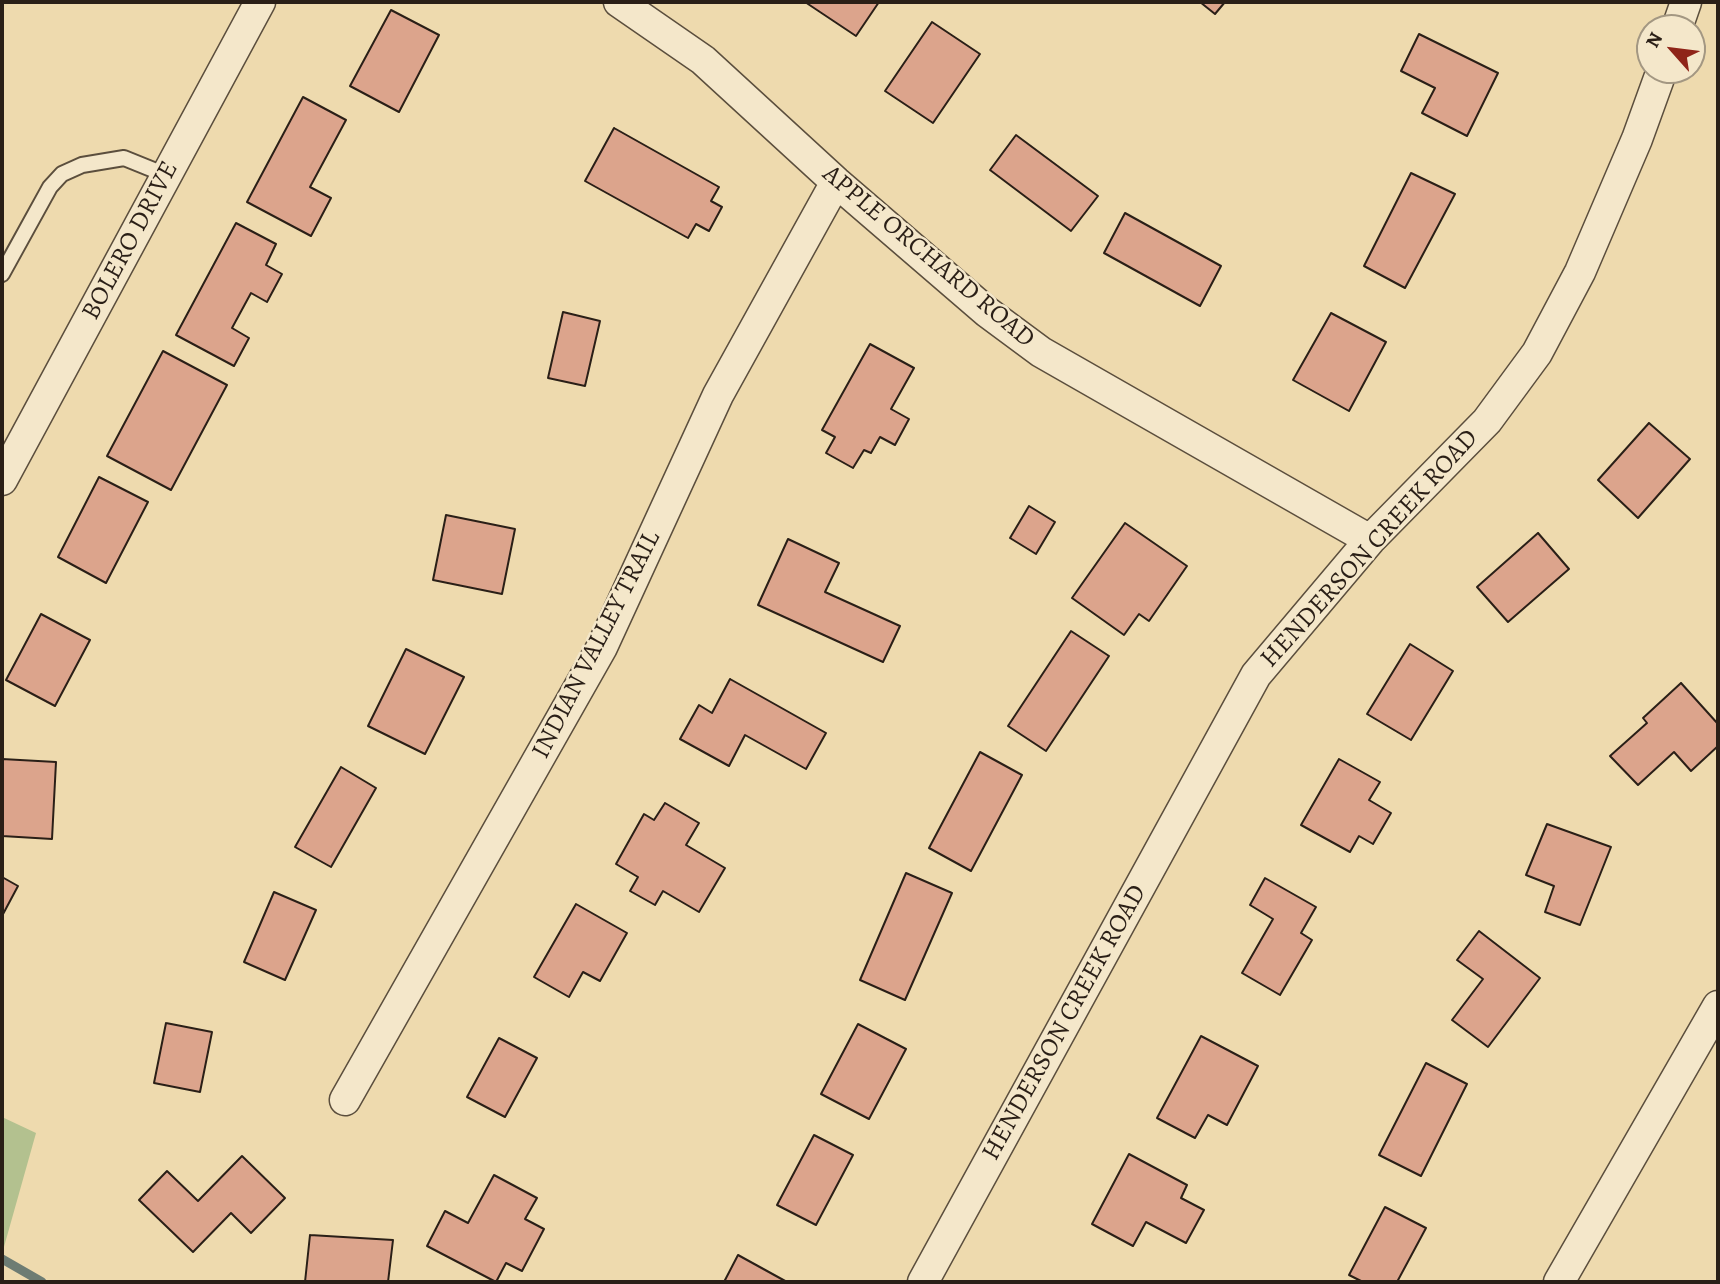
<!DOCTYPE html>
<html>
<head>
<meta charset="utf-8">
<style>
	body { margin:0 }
	#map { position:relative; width:1720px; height:1284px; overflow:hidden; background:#eedaae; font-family:Alegreya,serif }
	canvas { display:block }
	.frame { position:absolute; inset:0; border:4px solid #2a1f17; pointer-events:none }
	.north { position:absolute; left:1636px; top:14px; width:70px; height:70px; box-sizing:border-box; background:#f4e7ca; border:2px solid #a39782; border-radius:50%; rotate:298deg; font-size:19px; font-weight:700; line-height:28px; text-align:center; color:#2a1f17 }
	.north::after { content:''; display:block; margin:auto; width:24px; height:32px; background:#8f2418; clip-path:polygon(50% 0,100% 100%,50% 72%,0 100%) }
</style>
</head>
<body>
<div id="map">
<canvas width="1720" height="1284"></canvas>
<div class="frame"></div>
<div class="north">N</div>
</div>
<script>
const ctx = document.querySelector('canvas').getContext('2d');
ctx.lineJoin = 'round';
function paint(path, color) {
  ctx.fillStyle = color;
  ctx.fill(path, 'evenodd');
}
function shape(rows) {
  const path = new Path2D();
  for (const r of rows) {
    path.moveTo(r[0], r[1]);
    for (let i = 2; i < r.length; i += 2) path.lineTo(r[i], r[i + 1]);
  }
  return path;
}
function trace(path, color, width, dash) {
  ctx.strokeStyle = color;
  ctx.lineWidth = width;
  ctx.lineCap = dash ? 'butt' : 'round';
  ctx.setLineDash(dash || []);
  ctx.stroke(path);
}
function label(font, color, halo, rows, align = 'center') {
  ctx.font = font + ' Alegreya,serif';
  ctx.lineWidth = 5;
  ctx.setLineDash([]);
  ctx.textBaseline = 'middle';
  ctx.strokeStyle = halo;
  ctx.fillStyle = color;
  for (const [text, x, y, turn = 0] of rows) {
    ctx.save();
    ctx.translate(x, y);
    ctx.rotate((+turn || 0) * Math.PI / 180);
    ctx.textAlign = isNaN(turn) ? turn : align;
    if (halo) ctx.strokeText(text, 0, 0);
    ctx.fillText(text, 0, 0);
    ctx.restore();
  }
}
paint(shape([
	[2,1117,36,1133,2,1254]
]), '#b3c18f');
trace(shape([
	[2,1259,42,1282]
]), '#6d7c73', 9);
const building = shape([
	[805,2,879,2,856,36,805,2],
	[1200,2,1225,2,1215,14,1200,2],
	[391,10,439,35,399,112,350,86,391,10],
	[932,22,980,54,933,123,885,91,932,22],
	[1419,34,1498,73,1467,136,1422,113,1435,88,1401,71,1419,34],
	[303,97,346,120,310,187,331,198,311,236,247,202,303,97],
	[614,128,719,187,711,201,722,207,709,231,696,224,688,238,585,181,614,128],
	[1016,135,1098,196,1071,231,990,170,1016,135],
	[1411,173,1455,194,1405,288,1364,266,1411,173],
	[1125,213,1221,266,1200,306,1104,253,1125,213],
	[236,223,276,244,266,265,282,274,267,302,251,293,232,328,249,338,234,366,176,335,236,223],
	[563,312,600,321,585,386,548,378,563,312],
	[1331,313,1386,342,1349,411,1293,380,1331,313],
	[870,344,914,368,891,409,909,419,895,445,880,437,871,453,864,450,853,468,826,453,835,437,822,430,870,344],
	[163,351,227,385,171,490,107,456,163,351],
	[1649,423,1690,459,1638,518,1598,480,1649,423],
	[99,477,148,502,106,583,58,557,99,477],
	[1029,506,1055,522,1036,554,1010,538,1029,506],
	[446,515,515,529,502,594,433,580,446,515],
	[1125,523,1187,566,1149,621,1139,614,1124,635,1072,598,1125,523],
	[1538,533,1569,569,1508,622,1477,587,1538,533],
	[788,539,839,563,825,592,900,626,883,662,758,605,788,539],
	[41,614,90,640,55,706,6,680,41,614],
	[1071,631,1109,656,1046,751,1008,726,1071,631],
	[1410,644,1453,671,1411,740,1367,714,1410,644],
	[406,649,464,677,425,754,368,726,406,649],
	[730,679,826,733,806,769,745,735,729,766,680,739,699,705,712,713,730,679],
	[1681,683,1718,724,1718,746,1691,771,1674,752,1638,785,1610,756,1647,723,1643,718,1681,683],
	[980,752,1022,775,971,871,929,848,980,752],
	[2,759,56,762,52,839,2,836,2,759],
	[1339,759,1380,782,1369,800,1391,813,1373,844,1359,836,1350,852,1301,825,1339,759],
	[341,767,376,788,331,867,295,847,341,767],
	[665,803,699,823,686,845,725,868,699,912,663,891,655,905,630,891,638,877,616,864,644,814,654,820,665,803],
	[1547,824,1611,847,1580,925,1545,912,1554,886,1526,875,1547,824],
	[906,873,952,893,905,1000,860,980,906,873],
	[2,877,18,886,2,916,2,877],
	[1265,878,1316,907,1301,933,1312,940,1280,995,1242,973,1273,919,1250,905,1265,878],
	[274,892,316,910,285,980,244,962,274,892],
	[576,904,627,933,600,981,583,972,569,997,534,977,576,904],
	[1479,931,1540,978,1488,1047,1452,1020,1483,979,1457,960,1479,931],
	[166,1023,212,1032,200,1092,154,1083,166,1023],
	[858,1024,906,1049,869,1119,821,1094,858,1024],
	[1201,1036,1258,1066,1227,1125,1208,1115,1195,1138,1157,1118,1201,1036],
	[499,1038,537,1058,505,1117,467,1097,499,1038],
	[1426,1063,1467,1084,1421,1176,1379,1155,1426,1063],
	[814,1135,853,1155,816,1225,777,1205,814,1135],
	[1129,1154,1187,1185,1181,1198,1204,1210,1186,1243,1146,1222,1133,1246,1092,1224,1129,1154],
	[242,1156,285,1198,251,1233,231,1213,193,1252,139,1200,167,1171,198,1201,242,1156],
	[494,1175,537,1198,525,1219,544,1229,522,1271,506,1263,496,1282,427,1246,445,1211,468,1223,494,1175],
	[1385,1207,1426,1228,1397,1282,1363,1282,1349,1275,1385,1207],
	[310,1235,393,1240,388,1282,305,1282,310,1235],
	[738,1255,787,1282,724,1282,738,1255]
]);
paint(building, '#dca48c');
trace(building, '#2a1f17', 2);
const lane = shape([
	[2,274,50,187,62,174,82,165,124,158,166,175]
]);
const street = shape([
	[619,2,703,60,836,182,987,312,1041,352,1370,540],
	[1677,28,1686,2],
	[2,480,260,2],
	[345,1100,602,647,718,395,836,182],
	[923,1282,1256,675,1370,540,1487,421,1537,353,1580,272,1637,139,1662,70],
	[1559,1282,1718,1006]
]);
trace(lane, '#5b4e3d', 18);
trace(street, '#5b4e3d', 33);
trace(lane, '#f4e7ca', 14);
trace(street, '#f4e7ca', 30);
label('26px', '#2a1f17', '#f4e7ca', [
	["BOLERO DRIVE",131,241,-62],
	["APPLE ORCHARD ROAD",928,257,40],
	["HENDERSON CREEK ROAD",1370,549,-48],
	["INDIAN VALLEY TRAIL",597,645,-63],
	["HENDERSON CREEK ROAD",1065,1023,-61]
]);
</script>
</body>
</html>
